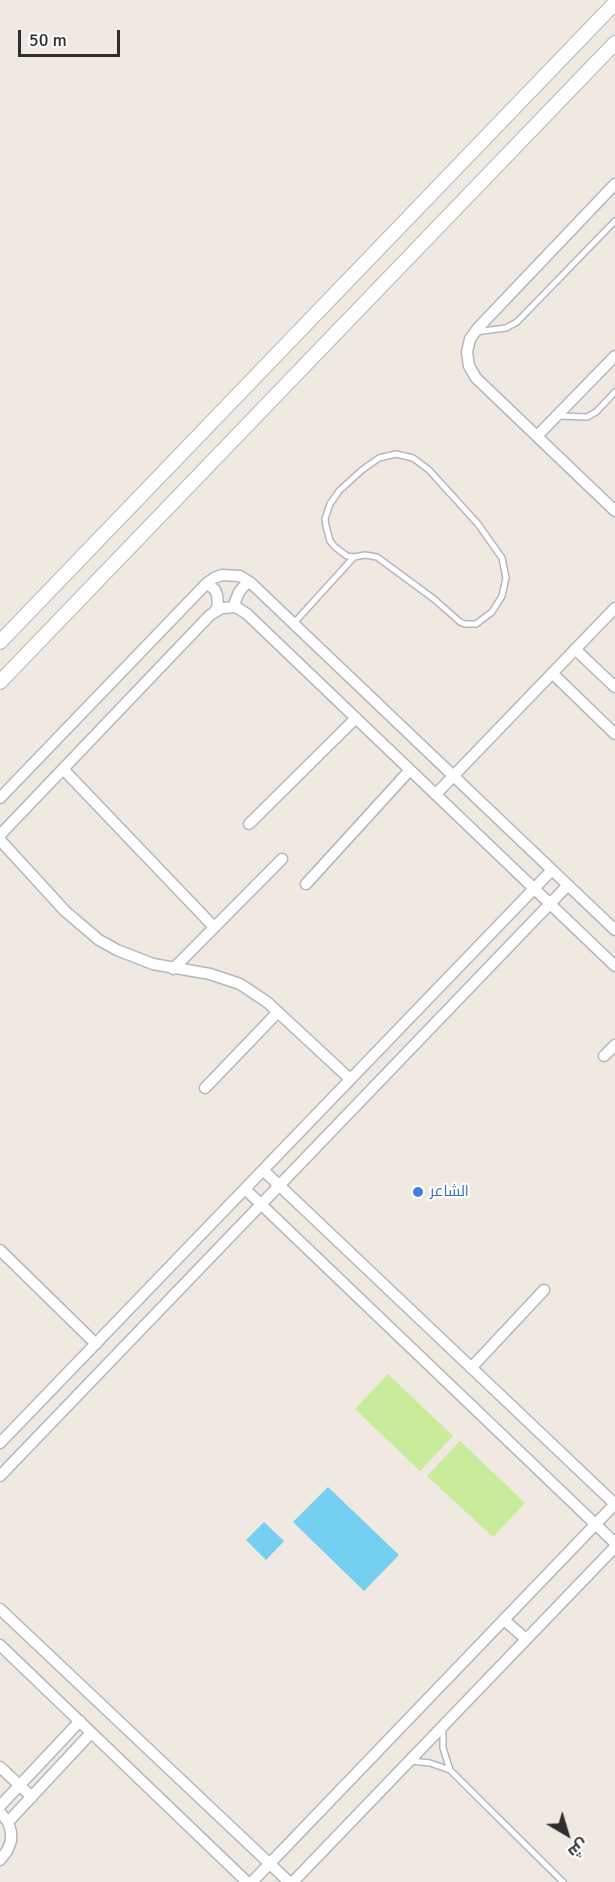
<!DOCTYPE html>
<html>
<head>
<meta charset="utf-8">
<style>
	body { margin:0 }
	#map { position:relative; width:615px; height:1882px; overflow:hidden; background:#efe9e1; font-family:Signika,Cairo,sans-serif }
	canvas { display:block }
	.north { position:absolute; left:537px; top:1804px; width:60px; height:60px; -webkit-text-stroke:4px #fff; paint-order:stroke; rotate:142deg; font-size:16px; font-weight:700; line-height:24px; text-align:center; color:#2e2e2e }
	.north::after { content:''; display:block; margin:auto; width:21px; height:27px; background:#2e2e2e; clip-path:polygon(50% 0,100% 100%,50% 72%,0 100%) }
	.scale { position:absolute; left:18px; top:30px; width:102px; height:27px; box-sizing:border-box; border:3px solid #2e2e2e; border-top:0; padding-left:8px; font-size:18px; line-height:21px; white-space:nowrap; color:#2e2e2e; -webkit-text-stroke:4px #fff; paint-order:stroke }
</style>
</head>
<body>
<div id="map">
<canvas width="615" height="1882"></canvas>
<div class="north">ش</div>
<div class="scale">50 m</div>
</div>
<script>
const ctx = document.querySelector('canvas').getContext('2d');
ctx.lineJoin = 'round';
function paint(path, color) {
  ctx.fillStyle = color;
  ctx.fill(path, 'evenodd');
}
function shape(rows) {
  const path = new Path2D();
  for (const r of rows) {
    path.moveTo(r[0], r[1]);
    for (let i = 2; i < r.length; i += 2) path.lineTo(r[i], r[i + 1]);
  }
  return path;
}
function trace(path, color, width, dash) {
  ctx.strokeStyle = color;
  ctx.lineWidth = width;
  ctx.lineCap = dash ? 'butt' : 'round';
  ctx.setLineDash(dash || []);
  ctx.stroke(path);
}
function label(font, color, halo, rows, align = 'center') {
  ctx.font = font + ' Signika,Cairo,sans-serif';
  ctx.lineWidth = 4.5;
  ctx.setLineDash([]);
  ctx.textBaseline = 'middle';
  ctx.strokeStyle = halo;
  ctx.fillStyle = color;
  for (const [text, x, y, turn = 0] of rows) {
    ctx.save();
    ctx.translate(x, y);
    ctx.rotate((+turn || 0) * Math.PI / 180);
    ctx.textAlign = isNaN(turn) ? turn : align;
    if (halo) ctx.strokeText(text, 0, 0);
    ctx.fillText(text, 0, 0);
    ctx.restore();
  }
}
paint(shape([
	[388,1374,453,1436,420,1471,355,1409],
	[460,1441,525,1503,493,1537,427,1476]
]), '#c9ec9a');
paint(shape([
	[328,1487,399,1555,364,1591,293,1522],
	[264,1522,284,1541,266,1560,246,1540]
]), '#75cff0');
const service = shape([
	[475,332,506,328,517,322,615,221],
	[558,416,587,417,596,412,615,392],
	[396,454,413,458,429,470,478,524,502,558,506,578,502,596,492,612,476,624,465,624,460,622,434,599,377,557,365,555,354,557,347,556,335,547,330,541,326,526,325,519,330,504,339,491,362,470,379,458,396,454],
	[294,623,354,557],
	[443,1728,443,1748,450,1770],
	[411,1761,430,1763,450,1770,563,1882]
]);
const minor = shape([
	[615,184,478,328,470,339,467,352,469,366,476,378,615,511],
	[537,436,615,356],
	[207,583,215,590,217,595,218,606,215,611],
	[236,607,235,602,239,592,246,584,251,583],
	[575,649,615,687],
	[552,673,615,734],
	[63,769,214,927],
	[436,794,615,608],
	[0,798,207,583,214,578,222,575,240,576,251,583,615,930],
	[249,824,356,718],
	[0,835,210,615,222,608,236,607,247,614,615,966],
	[0,840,65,911,99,940,117,950,153,964,210,974,240,984,267,1002,350,1079],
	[306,884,410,770],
	[173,969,282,859],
	[604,1056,615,1045],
	[205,1088,278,1012],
	[263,1170,615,1504],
	[245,1189,615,1543],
	[0,1250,96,1344],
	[471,1368,544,1290],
	[0,1443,552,870],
	[0,1476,568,885],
	[0,1609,289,1882],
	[504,1620,526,1639],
	[0,1645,247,1882],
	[0,1767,32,1797],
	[0,1806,80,1721],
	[0,1812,8,1822,11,1832,11,1841,7,1851,0,1860],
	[8,1822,91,1733],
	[252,1882,615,1504],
	[293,1882,615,1547]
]);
const tertiary = shape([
	[0,642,615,3],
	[0,682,615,43]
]);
trace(service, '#b4b7c1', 8);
trace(minor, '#b4b7c1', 13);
trace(tertiary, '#b4b7c1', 16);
trace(service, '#fff', 5);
trace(minor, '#fff', 10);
trace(tertiary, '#fff', 14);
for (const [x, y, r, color] of [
	[418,1192,6,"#3f7fe0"]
]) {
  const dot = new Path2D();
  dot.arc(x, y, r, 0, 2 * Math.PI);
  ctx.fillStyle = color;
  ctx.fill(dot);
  trace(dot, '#fff', 2);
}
label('15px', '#366cbe', '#fff', [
	["الشاعر",430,1192]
], 'left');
</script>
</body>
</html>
